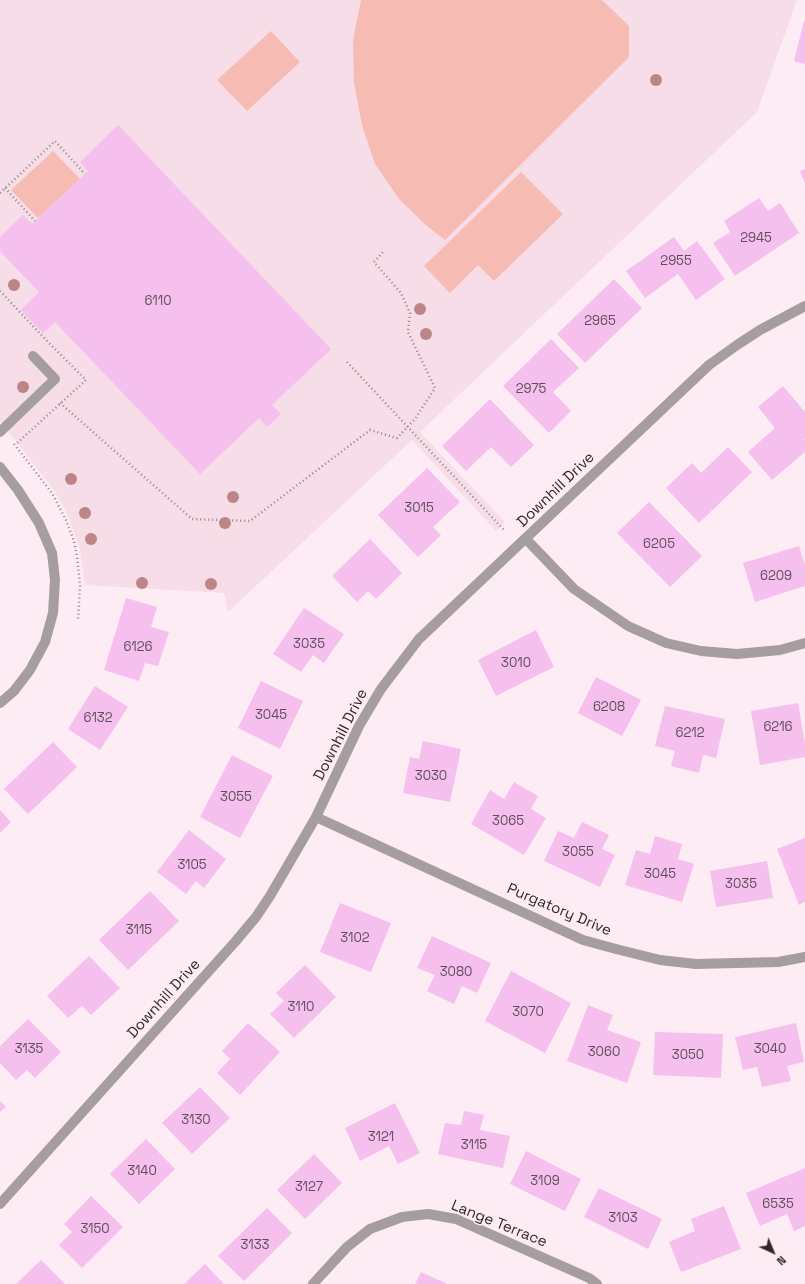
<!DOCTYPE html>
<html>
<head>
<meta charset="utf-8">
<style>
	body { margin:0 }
	#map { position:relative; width:805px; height:1284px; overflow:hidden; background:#feecf4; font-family:"Space Grotesk",sans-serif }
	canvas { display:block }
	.north { position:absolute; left:753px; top:1232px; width:40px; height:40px; -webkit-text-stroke:3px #feecf4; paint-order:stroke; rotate:136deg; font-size:11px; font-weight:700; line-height:16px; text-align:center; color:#2f282b }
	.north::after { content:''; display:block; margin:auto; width:14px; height:18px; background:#2f282b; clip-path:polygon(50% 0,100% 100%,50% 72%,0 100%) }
</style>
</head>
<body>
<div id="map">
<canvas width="805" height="1284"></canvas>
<div class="north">N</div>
</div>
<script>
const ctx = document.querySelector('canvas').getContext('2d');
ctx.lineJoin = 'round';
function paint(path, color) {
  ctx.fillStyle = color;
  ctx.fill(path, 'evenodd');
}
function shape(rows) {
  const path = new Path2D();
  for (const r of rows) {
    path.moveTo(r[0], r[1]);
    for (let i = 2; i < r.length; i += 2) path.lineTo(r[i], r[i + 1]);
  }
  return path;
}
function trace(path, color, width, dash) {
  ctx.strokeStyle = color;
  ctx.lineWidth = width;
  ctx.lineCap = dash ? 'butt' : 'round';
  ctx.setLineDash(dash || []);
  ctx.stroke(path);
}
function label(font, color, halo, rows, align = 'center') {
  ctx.font = font + ' "Space Grotesk",sans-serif';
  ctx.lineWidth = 3;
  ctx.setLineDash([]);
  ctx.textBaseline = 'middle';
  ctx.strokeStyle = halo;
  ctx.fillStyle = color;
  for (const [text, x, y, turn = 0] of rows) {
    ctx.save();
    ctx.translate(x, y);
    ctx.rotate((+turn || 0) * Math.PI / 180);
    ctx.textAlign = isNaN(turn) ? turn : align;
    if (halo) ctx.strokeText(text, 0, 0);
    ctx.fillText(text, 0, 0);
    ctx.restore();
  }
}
paint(shape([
	[0,0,797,0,757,112,420,432,505,522,496,531,412,440,228,612,224,593,85,585,80,550,74,532,65,509,54,490,0,421]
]), '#f6dde8');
paint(shape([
	[361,0,602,0,629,26,629,57,445,240,427,226,399,199,375,164,362,125,354,82,353,40],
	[271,31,300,62,247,111,217,80],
	[53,151,80,179,38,218,11,190],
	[521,172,563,214,494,281,478,265,450,293,424,266]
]), '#f6bcb3');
paint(shape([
	[804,21,805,21,805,64,794,61],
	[118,125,331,349,272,405,281,414,267,427,259,418,200,474,55,322,43,333,21,310,39,292,0,251,0,237,23,215,32,224,85,174,88,171,80,162],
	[805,169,805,184,800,171],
	[759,198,768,211,780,203,799,233,735,276,713,243,730,232,724,221],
	[674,237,684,251,697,241,725,279,696,300,678,274,645,298,626,271],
	[614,279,642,308,585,363,557,334],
	[551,339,579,368,553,392,571,411,549,433,503,386],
	[783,386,805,412,805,438,804,439,805,440,805,452,772,480,748,452,775,428,758,407],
	[490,399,534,445,511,467,491,447,466,471,442,446],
	[728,447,752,472,699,523,666,488,692,463,701,473],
	[427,468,460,502,433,527,441,535,418,557,378,515],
	[649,502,702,556,670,587,617,533],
	[370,539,402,573,376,599,368,591,357,602,332,576],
	[799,546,805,565,805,586,755,602,743,563],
	[126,598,157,607,151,627,169,632,158,666,145,663,139,681,104,670],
	[304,608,344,634,324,663,313,655,301,672,273,654],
	[536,630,554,667,496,696,478,660],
	[596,677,641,700,622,736,578,713],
	[261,681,303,701,280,749,238,728],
	[95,686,128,707,100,750,68,729],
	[798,703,805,744,805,757,760,765,751,711],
	[665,706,725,719,716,758,703,755,699,773,671,766,675,751,655,746],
	[423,741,461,749,450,802,403,793,410,757,419,759],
	[53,742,77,767,28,814,4,789],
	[232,755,273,776,240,838,200,817],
	[514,782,538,796,531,809,546,818,524,855,471,824,490,790,504,799],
	[0,810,11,822,0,833],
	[582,822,609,835,602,849,615,855,600,887,544,861,558,831,574,838],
	[189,830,226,859,204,888,196,881,186,894,157,872],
	[655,836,682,844,678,859,694,864,682,902,625,885,636,850,650,854],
	[805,838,805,902,799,905,777,849],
	[767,861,773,898,716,907,710,871],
	[150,891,179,921,128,970,99,940],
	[340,903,391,923,371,972,320,952],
	[432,936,491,963,477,993,462,986,454,1004,427,991,435,975,417,968],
	[89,956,120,988,91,1015,82,1006,68,1018,47,996],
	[305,965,336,997,294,1038,270,1014,284,1001,276,993],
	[511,971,571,1003,545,1053,485,1021],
	[588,1005,613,1015,607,1030,641,1042,627,1083,567,1061],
	[28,1019,61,1052,35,1078,27,1070,16,1080,0,1063,0,1046],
	[248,1023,280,1052,240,1095,217,1073,230,1059,222,1051],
	[796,1023,804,1062,787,1066,791,1081,762,1087,757,1067,743,1070,735,1037],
	[655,1032,723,1034,721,1078,653,1075],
	[200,1087,230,1118,192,1154,162,1123],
	[0,1101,6,1107,0,1112],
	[395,1103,420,1153,398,1164,389,1146,360,1161,345,1128],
	[464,1111,484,1115,480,1130,510,1136,503,1168,438,1154,445,1123,461,1125],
	[146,1139,175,1169,139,1204,110,1174],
	[526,1151,581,1179,565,1211,510,1184],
	[314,1154,342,1183,305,1219,277,1190],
	[805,1168,805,1226,794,1231,787,1214,760,1226,746,1193],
	[599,1188,662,1219,648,1249,584,1217],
	[91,1196,123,1227,82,1268,59,1245,72,1232,64,1224],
	[724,1206,741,1249,681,1272,669,1242,695,1231,691,1219],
	[267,1208,292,1233,244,1281,218,1256],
	[41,1260,65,1284,16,1284],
	[205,1264,224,1284,184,1284],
	[421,1272,447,1284,415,1284]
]), '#f5bfee');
trace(shape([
	[5,188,35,221],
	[0,193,55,141,85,174],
	[0,291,48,342,86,380,15,445],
	[347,362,504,530],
	[60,403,192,519,250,521,370,430,397,438,415,419,435,388,408,332,410,313,401,293,374,262,383,252],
	[14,444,52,493,66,520,74,541,77,556,80,586,78,619]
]), '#92868b', 2.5, [1, 3]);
trace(shape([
	[0,432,55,379,33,356]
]), '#a59d9e', 10);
trace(shape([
	[0,467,18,490,39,523,52,553,55,580,53,613,45,642,30,670,14,691,0,703],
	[526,539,574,589,628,626,666,643,701,651,737,654,780,650,805,643],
	[316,817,583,940,616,949,660,960,696,964,778,962,805,957],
	[0,1204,235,942,256,917,270,896,316,817,359,726,381,689,419,639,709,365,737,345,760,330,805,306],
	[313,1284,347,1247,370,1229,402,1217,428,1214,456,1219,589,1278,597,1284]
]), '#a59d9e', 10);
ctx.fillStyle = '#bb8685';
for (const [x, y] of [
	[656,80],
	[14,285],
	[420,309],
	[426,334],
	[23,387],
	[71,479],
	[233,497],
	[85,513],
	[225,523],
	[91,539],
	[142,583],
	[211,584]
]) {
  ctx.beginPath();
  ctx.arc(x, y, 6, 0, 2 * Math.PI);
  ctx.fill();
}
label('13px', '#604e5c', null, [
	["2945",756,238],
	["2955",676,261],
	["6110",158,301],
	["2965",600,321],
	["2975",531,389],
	["3015",419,508],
	["6205",659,544],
	["6209",776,576],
	["3035",309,644],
	["6126",138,647],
	["3010",516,663],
	["6208",609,707],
	["3045",271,715],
	["6132",98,718],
	["6216",778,727],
	["6212",690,733],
	["3030",431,776],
	["3055",236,797],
	["3065",508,821],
	["3055",578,852],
	["3105",192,865],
	["3045",660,874],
	["3035",741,884],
	["3115",139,930],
	["3102",355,938],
	["3080",456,972],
	["3110",301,1007],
	["3070",528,1012],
	["3135",29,1049],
	["3040",770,1049],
	["3060",604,1052],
	["3050",688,1055],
	["3130",196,1120],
	["3121",381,1137],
	["3115",474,1145],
	["3140",142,1171],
	["3109",545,1181],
	["3127",309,1187],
	["6535",778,1204],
	["3103",623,1218],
	["3150",95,1229],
	["3133",255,1245]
]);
label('15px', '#2f282b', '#feecf4', [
	["Downhill Drive",556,490,-44],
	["Downhill Drive",341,735,-63],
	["Purgatory Drive",559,910,23],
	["Downhill Drive",164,999,-48],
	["Lange Terrace",499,1224,22]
]);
</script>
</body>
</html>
